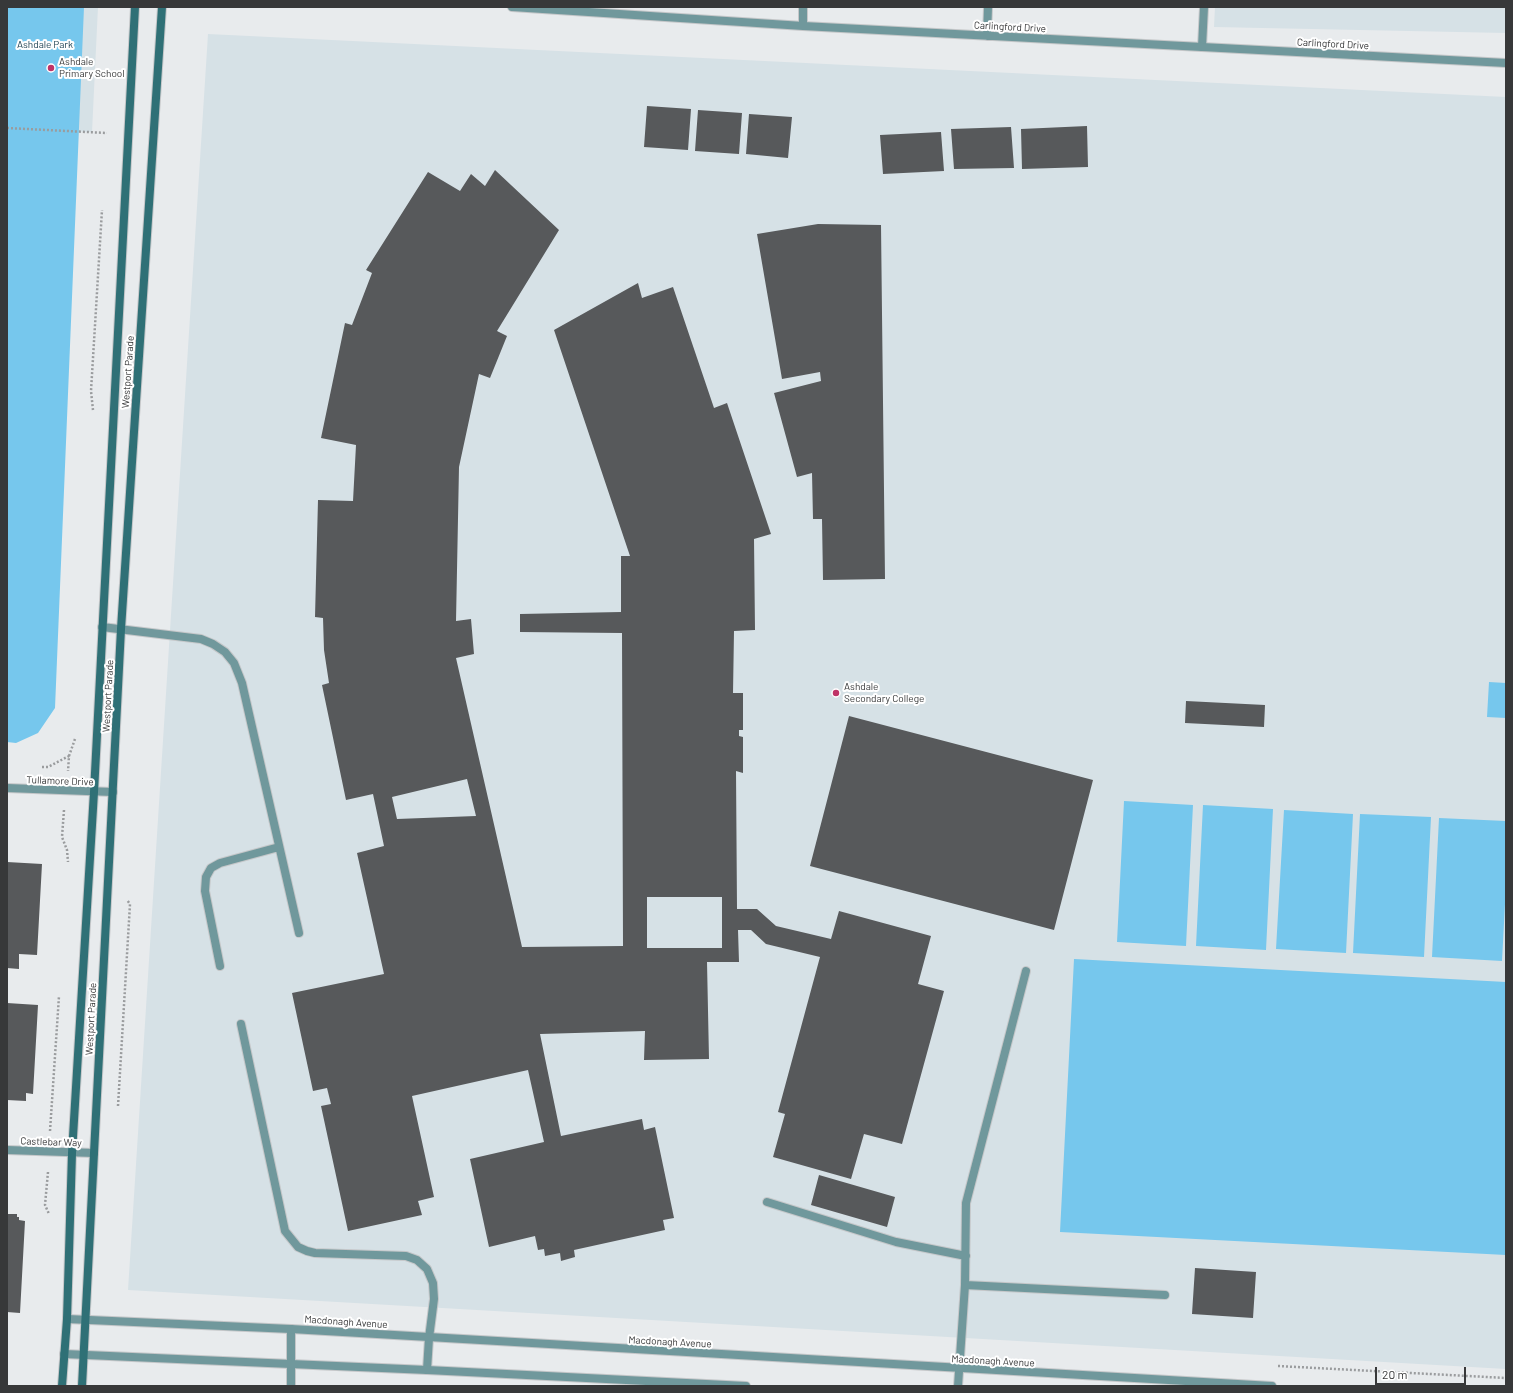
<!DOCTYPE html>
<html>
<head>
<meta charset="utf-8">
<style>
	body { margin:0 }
	#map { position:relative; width:1513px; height:1393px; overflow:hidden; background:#e8ebed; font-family:Barlow,sans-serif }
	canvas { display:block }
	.frame { position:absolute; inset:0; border:8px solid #373839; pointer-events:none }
	.scale { position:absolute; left:1375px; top:1367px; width:91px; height:18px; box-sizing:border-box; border:2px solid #373839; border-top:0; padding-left:5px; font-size:12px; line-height:14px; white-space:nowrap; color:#373839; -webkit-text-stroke:3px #fff; paint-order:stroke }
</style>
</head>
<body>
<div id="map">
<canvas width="1513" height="1393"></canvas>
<div class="frame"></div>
<div class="scale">20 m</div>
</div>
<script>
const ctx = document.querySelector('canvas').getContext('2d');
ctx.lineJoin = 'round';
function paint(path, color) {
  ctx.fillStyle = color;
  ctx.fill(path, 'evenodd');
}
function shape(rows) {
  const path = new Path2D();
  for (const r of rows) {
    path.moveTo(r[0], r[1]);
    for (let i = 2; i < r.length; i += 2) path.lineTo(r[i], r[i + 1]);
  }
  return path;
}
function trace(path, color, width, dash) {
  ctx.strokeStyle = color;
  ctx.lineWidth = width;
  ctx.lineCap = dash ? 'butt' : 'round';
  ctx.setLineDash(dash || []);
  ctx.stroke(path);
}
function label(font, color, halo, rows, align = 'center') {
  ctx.font = font + ' Barlow,sans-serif';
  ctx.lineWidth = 4;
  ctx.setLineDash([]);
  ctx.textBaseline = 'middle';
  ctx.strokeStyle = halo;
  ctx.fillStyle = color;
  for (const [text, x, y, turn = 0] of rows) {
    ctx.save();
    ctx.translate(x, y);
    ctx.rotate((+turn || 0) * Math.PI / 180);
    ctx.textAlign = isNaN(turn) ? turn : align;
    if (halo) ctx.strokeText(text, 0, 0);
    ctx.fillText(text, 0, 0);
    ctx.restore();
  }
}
paint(shape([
	[7,7,98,7,92,132,7,128],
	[1215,7,1506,7,1506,33,1214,27],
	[208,34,1506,97,1506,1369,128,1290]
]), '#d6e1e6');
paint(shape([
	[7,7,84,7,55,708,38,733,16,743,7,742],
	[1489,682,1506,683,1506,718,1487,717],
	[1124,801,1193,805,1186,946,1117,942],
	[1203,805,1273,809,1266,950,1196,946],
	[1284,810,1353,814,1346,953,1276,949],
	[1360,814,1431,817,1424,957,1353,953],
	[1439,818,1506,821,1506,885,1502,961,1432,957],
	[1074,959,1506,982,1506,1255,1060,1232]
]), '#76c7ed');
paint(shape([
	[647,106,691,109,688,150,644,147],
	[698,110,742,113,739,154,695,151],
	[749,114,792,117,788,158,746,154],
	[1087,126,1088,167,1022,169,1021,129],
	[1011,127,1014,168,954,169,951,129],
	[941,132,944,171,883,174,880,135],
	[495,170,559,230,497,331,507,336,490,378,479,374,459,467,456,621,471,619,474,654,456,658,522,947,623,946,622,633,520,632,520,614,621,612,621,556,630,556,554,330,638,283,642,298,673,287,714,408,727,403,771,534,754,539,755,630,734,631,733,693,743,693,743,730,739,730,739,736,743,737,743,773,736,771,737,909,757,909,776,926,831,939,839,911,931,936,918,984,944,991,902,1144,864,1134,851,1179,773,1157,785,1114,778,1112,820,957,766,944,751,930,738,930,739,962,707,962,709,1059,644,1060,645,1031,540,1034,561,1136,642,1119,644,1130,655,1127,674,1218,663,1220,665,1230,574,1250,575,1257,561,1261,560,1253,545,1256,544,1249,538,1250,535,1236,489,1247,470,1159,544,1142,528,1070,412,1096,434,1197,418,1201,422,1215,348,1231,321,1106,331,1104,327,1088,313,1091,292,993,384,974,357,853,384,846,373,794,346,800,322,685,329,683,324,650,323,618,315,617,318,500,353,501,356,445,321,438,345,323,352,325,372,273,366,270,428,172,460,191,471,174,485,186],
	[467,779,476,816,397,819,392,797],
	[647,897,722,897,722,948,647,948],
	[818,224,881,225,885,579,823,580,822,519,813,519,812,473,797,477,774,393,821,381,820,372,782,379,757,234],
	[1186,701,1265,705,1264,727,1185,723],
	[849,716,1093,780,1054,930,810,866],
	[7,862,42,864,37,955,19,954,19,969,7,968],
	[7,1003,38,1005,33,1094,26,1093,26,1101,7,1100],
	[819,1175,895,1197,887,1227,811,1205],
	[7,1214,17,1214,17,1217,19,1217,19,1220,25,1221,20,1313,7,1312],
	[1195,1268,1256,1272,1253,1318,1192,1314]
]), '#57595b');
const lane = shape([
	[1202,47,1204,7],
	[102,627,201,639,213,644,225,652,234,663,242,683,299,933],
	[220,966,205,891,206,877,211,868,220,863,279,847],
	[241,1024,285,1231,298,1247,307,1251,315,1253,406,1256,417,1260,427,1269,433,1283,434,1299,429,1338,427,1370],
	[767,1202,896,1242,966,1256],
	[965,1285,1165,1295],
	[291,1386,291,1329],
	[958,1386,965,1285,966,1203,1026,971]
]);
const street = shape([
	[512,7,803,26,1506,63],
	[803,26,803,7],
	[987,36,988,7],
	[7,788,113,792],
	[7,1150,94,1153],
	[67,1319,291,1329,1272,1386],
	[64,1354,427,1370,746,1386]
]);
const secondary = shape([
	[62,1386,67,1319,72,1153,94,792,135,7],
	[82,1386,121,629,162,7]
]);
trace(lane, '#c5c7c9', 10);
trace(street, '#c5c7c9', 10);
trace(secondary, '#c5c7c9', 10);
trace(shape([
	[7,128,107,133],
	[93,410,91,391,102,210],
	[69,756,75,739],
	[42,767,48,767,69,756,68,771],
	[64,810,62,837,67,850,68,862],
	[118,1106,130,904,127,900],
	[50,1131,59,996],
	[48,1172,45,1205,49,1214],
	[1278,1366,1506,1378]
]), '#9a9c9e', 2.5, [2, 2]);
trace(lane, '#70989c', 8);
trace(street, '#70989c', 8);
trace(secondary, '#2f7076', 8);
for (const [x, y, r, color] of [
	[51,68,4,"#bf3367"],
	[836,693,4,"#bf3367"]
]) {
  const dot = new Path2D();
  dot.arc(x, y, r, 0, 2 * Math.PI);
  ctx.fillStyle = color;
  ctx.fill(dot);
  trace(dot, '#fff', 1.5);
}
label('10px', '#373839', '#fff', [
	["Carlingford Drive",1010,27,3],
	["Carlingford Drive",1333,44,3],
	["Westport Parade",128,372,-86],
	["Westport Parade",108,696,-87],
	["Tullamore Drive",60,781,2],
	["Westport Parade",91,1019,-87],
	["Castlebar Way",51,1142,2],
	["Macdonagh Avenue",346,1322,4],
	["Macdonagh Avenue",670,1342,3],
	["Macdonagh Avenue",993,1361,3]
]);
label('10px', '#193e4f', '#fff', [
	["Ashdale Park",45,45]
]);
label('10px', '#373839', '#fff', [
	["Ashdale",59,62],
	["Primary School",59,74],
	["Ashdale",844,687],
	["Secondary College",844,699]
], 'left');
</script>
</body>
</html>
